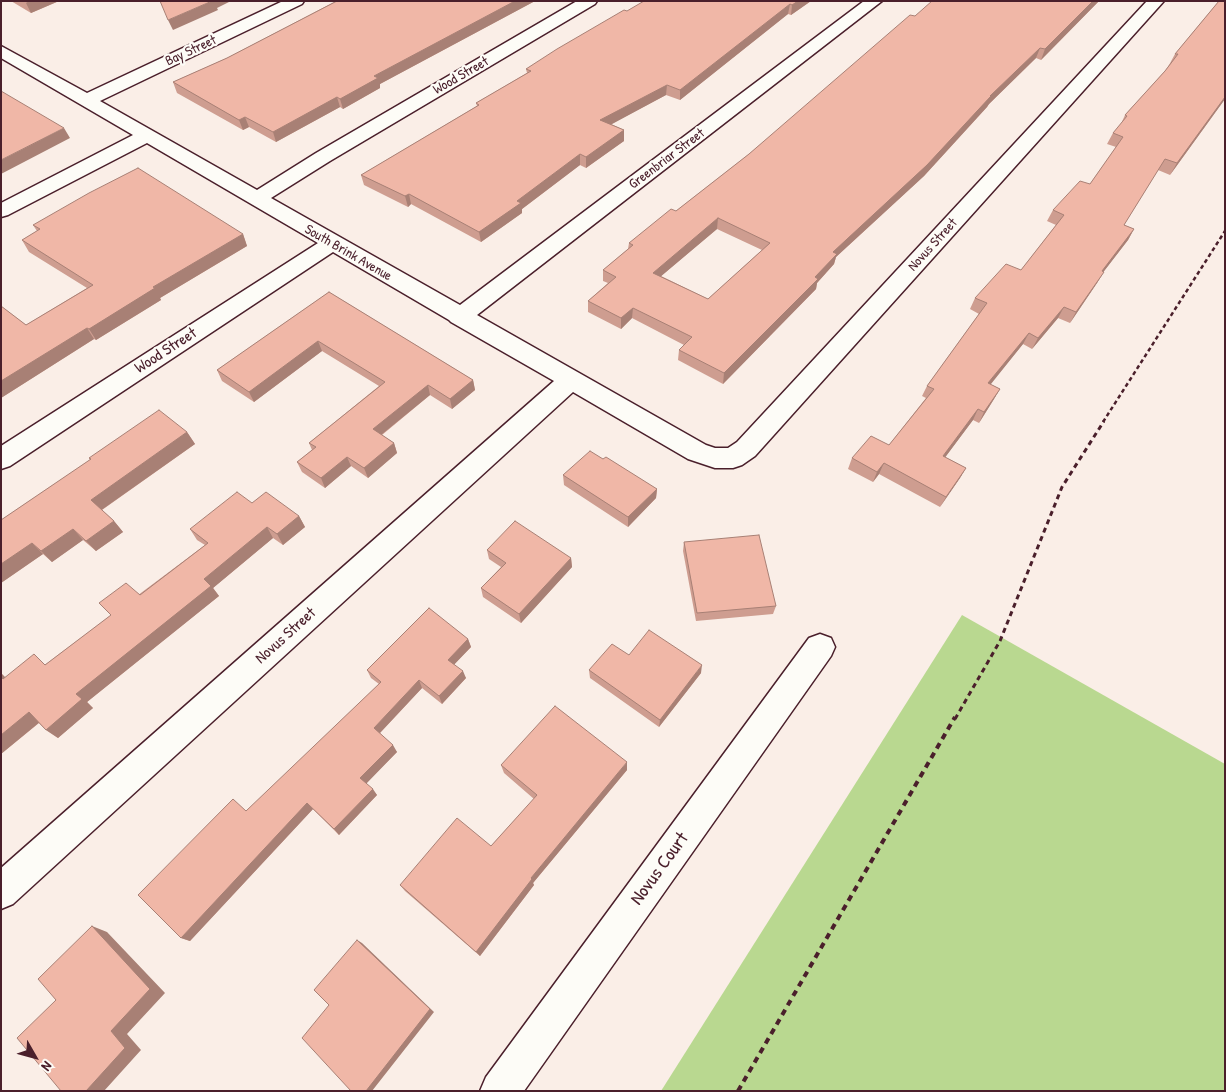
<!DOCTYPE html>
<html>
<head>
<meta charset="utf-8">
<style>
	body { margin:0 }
	#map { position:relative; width:1226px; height:1092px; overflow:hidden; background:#faeee7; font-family:"Patrick Hand",sans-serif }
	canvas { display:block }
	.frame { position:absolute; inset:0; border:2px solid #4a1f2b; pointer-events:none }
	.north { position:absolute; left:10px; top:1032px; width:50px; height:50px; -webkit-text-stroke:4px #fdfcf7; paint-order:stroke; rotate:128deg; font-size:14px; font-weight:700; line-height:20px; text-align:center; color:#4a1f2b }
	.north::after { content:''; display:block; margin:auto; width:18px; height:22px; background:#4a1f2b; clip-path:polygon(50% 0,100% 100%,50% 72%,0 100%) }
</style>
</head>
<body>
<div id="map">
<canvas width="1226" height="1092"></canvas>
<div class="frame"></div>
<div class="north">N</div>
</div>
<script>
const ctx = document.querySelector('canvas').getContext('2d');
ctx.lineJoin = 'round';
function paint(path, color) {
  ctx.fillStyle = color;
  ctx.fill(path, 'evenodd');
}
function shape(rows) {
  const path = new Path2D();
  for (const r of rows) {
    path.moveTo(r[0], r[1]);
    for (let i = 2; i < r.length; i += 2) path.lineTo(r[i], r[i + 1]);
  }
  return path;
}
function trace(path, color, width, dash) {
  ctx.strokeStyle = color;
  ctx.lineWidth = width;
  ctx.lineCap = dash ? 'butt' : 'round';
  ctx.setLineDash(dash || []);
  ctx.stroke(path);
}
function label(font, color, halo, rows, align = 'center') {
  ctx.font = font + ' "Patrick Hand",sans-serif';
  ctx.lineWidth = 4.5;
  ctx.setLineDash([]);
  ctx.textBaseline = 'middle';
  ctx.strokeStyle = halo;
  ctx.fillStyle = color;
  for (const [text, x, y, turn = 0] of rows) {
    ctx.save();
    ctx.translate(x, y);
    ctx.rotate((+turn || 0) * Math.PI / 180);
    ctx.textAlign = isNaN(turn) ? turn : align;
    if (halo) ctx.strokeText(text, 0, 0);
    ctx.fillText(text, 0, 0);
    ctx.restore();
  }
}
paint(shape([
	[962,615,1225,764,1225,1091,661,1091]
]), '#b9d890');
const minor = shape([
	[283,1,304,1,302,4,100,101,257,190,316,153,577,1,597,1,595,4,330,161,271,198,460,305,864,1,882,1,477,315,706,445,715,448,728,448,737,442,1147,1,1164,1,755,456,742,465,733,468,715,468,688,459,573,392,13,904,1,909,1,868,554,381,451,322,449,320,333,252,10,466,1,469,1,446,318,243,147,143,8,215,1,217,1,203,133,135,1,58,1,46,87,93,283,1],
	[820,634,831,638,835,647,831,656,524,1091,480,1091,486,1077,809,638,820,634]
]);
trace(minor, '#4a1f2b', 3);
trace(shape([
	[1103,422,1225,231]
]), '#4a1f2b', 2.5, [4, 3]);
trace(shape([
	[955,719,1000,641,1062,487,1104,421]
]), '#4a1f2b', 3, [5, 4]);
trace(shape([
	[738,1091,955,717]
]), '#4a1f2b', 4, [6, 5]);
paint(minor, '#fdfcf7');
paint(shape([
	[11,1,59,1,31,13],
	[336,1,535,1,380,84,380,88,343,109,340,107,276,142,249,127,243,130,177,93,173,82,227,58],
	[811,1,791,15,788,14,680,100,666,95,611,124,624,130,624,141,586,168,580,165,522,209,522,213,481,242,411,204,408,207,364,185,361,175,477,106,476,103,527,73,526,69,627,11],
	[1099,1,1041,60,1036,58,989,104,987,107,924,176,836,257,834,264,817,283,816,289,723,384,678,360,679,350,684,345,632,318,621,329,588,312,588,301,608,283,603,281,603,270,628,249,629,243,676,211,749,154,915,16],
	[717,229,762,250,708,299,661,276],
	[1219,1,1225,99,1170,175,1158,170,1124,225,1134,229,1128,240,1103,272,1097,283,1070,323,1058,318,1032,349,1023,344,990,384,1000,389,994,399,979,423,973,420,945,457,966,468,960,478,940,507,879,474,873,482,848,469,852,458,889,445,926,398,922,396,927,386,979,314,970,309,975,298,1021,270,1056,225,1047,221,1053,210,1090,184,1116,147,1107,144,1113,133,1121,124,1125,115,1165,71,1169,65,1175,54],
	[33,225,243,234,247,246,160,298,161,300,96,340,94,339,1,398,1,306,26,325,87,288,29,252,22,240,37,231],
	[329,292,473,380,475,390,452,409,430,395,382,435,394,443,397,453,368,478,351,466,325,488,302,472,297,462,312,450,309,443,379,386,322,351,254,402,222,381,217,370],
	[187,432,195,444,102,510,114,521,123,532,96,551,83,540,52,562,43,554,1,583,1,520,90,460,89,458],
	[603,459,657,489,656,498,628,527,564,485,563,475],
	[252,503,299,516,305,527,283,545,273,538,213,588,219,596,87,702,93,708,58,738,46,730,39,723,1,754,1,673,5,677,46,664,205,545,197,540,190,529],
	[684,542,776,606,773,614,696,621,683,551],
	[487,550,571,558,572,567,521,623,483,597,481,588,501,567,489,559],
	[468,639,471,647,454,664,466,678,442,704,422,688,380,733,397,752,366,783,377,795,339,835,313,809,190,941,181,938,247,811,379,684,371,678,367,670],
	[629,655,701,673,659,727,590,678,589,670],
	[501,765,627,770,533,883,534,885,480,956,405,891,400,885,491,846,534,799,504,773]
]), '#ce9d90');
paint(shape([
	[29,1,59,1,31,13,26,3],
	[212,1,231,1,217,8,218,10,173,30,168,20],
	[515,1,535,1,380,84,380,88,343,109,340,99,374,76],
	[798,1,811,1,791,15,792,5],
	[1093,1,1099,1,1041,60,1045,49],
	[790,4,788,14,680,100,680,90],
	[1040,48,1036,58,989,104,987,107,924,176,836,257,834,264,817,283,816,289,723,384,724,373,833,252,990,96],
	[667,85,666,95,601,130,600,120],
	[337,97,340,107,276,142,273,132],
	[1225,97,1225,99,1170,175,1177,163],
	[245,117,249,127,243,130,239,120],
	[64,128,70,138,1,174,1,160],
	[624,130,624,141,586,168,586,157],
	[580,154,580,165,522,209,522,213,481,242,479,232,517,201],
	[409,194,411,204,408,207,405,196],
	[718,218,717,229,653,283,653,273],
	[1134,229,1128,240,1095,283,1102,271],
	[243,234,247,246,160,298,161,300,96,340,89,329,153,287],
	[1104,272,1097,283,1070,323,1076,312],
	[1064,307,1058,318,1032,349,1038,338],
	[633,308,632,318,621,329,621,318],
	[87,328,94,339,1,398,1,381],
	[1029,333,1023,344,983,394,988,383],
	[318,341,322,351,254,402,249,392],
	[473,380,475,390,452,409,450,399],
	[428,385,430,395,376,439,373,429],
	[1000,389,994,399,979,423,984,412],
	[978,409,973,420,938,467,943,456],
	[187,432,195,444,100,511,91,500],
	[394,443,397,453,368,478,364,468],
	[347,457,351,466,325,488,321,478],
	[884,463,879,474,873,482,877,472],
	[966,468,960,478,940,507,946,497],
	[657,489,656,498,628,527,628,517],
	[299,516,305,527,283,545,277,534],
	[114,521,123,532,96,551,86,541],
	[267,527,273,538,213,588,219,596,87,702,93,708,58,738,46,730,76,694,204,579],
	[73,529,83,540,52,562,41,551],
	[32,543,43,554,1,583,1,564],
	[571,558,572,567,521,623,519,614],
	[468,639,471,647,451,668,448,660],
	[702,665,701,673,659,727,660,720],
	[463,671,466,678,442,704,439,696],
	[1,673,15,688,1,677],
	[419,680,422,688,378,735,374,728],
	[29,712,41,721,1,754,1,735],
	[393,745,397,752,365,785,360,778],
	[627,762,627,770,533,883,534,885,480,956,476,952,531,878],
	[373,789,377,795,339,835,334,829],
	[307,803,313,809,190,941,181,938],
	[92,926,107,932,165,993,127,1034,141,1050,104,1091,86,1091,111,1031],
	[357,940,362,943,434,1012,372,1091,366,1091]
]), '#a88075');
const building = shape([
	[160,1,212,1,168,20,160,1],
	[337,1,515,1,374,76,378,78,340,99,337,97,273,132,245,117,239,120,173,82,227,58,337,1],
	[644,1,798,1,792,5,790,4,680,90,667,85,600,120,624,130,586,157,580,154,517,201,521,203,479,232,409,194,405,196,361,175,479,105,476,103,531,71,526,69,557,49,624,10,627,11,644,1],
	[932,1,1093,1,1045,49,1040,48,990,96,991,96,927,165,833,252,837,254,815,277,818,279,724,373,679,350,692,337,633,308,621,318,588,301,616,277,603,270,633,245,629,243,671,209,676,211,749,154,910,15,915,16,932,1],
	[718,218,770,243,708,299,653,273,718,218],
	[1219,1,1225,1,1225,97,1177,163,1165,159,1124,225,1134,229,1102,271,1104,272,1076,312,1064,307,1038,338,1029,333,988,383,1000,389,984,412,978,409,943,456,966,468,946,497,884,463,877,472,852,458,871,436,889,445,934,389,927,386,987,303,975,298,1006,264,1021,270,1064,215,1053,210,1080,181,1090,184,1123,137,1113,133,1127,116,1125,115,1165,71,1178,54,1175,54,1219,1],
	[1,91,64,128,1,160,1,91],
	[138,168,243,234,153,287,155,288,89,329,87,328,1,381,1,306,26,325,93,285,22,240,40,229,33,225,89,193,138,168],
	[329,292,473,380,450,399,428,385,373,429,394,443,364,468,347,457,321,478,297,462,316,447,309,443,385,382,318,341,249,392,217,370,329,292],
	[159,410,187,432,91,500,114,521,86,541,73,529,41,551,32,543,1,564,1,520,91,459,89,458,159,410],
	[590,451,603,459,606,457,657,489,628,517,563,475,590,451],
	[237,492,252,503,266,492,299,516,277,534,267,527,204,579,211,586,76,694,82,699,46,730,29,712,1,735,1,677,3,679,34,654,45,665,111,615,99,603,126,583,140,595,208,543,190,529,237,492],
	[515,521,571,558,519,614,481,588,506,563,487,550,515,521],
	[759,535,776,606,697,613,684,542,759,535],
	[429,608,468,639,448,660,463,671,439,696,419,680,374,728,393,745,360,778,373,789,334,829,307,803,181,938,138,895,233,799,246,811,381,682,367,670,429,608],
	[649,630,702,665,660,720,589,670,612,644,629,655,649,630],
	[555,706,627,762,531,878,532,879,476,952,400,885,457,818,491,846,537,795,501,765,555,706],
	[92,926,150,989,111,1031,125,1048,86,1091,61,1091,17,1038,56,1000,38,979,92,926],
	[357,940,430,1009,366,1091,351,1091,302,1038,329,1005,314,990,357,940]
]);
paint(building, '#f0b7a7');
trace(building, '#a88075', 1);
label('14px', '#4a1f2b', '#fdfcf7', [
	["Bay Street",191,51,-25],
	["Wood Street",461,76,-30],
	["Greenbriar Street",667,159,-37],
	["Novus Street",933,245,-48],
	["South Brink Avenue",348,253,30]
]);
label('16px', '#4a1f2b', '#fdfcf7', [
	["Wood Street",166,351,-33],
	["Novus Street",286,636,-42]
]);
label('19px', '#4a1f2b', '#fdfcf7', [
	["Novus Court",660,869,-54]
]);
</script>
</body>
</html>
